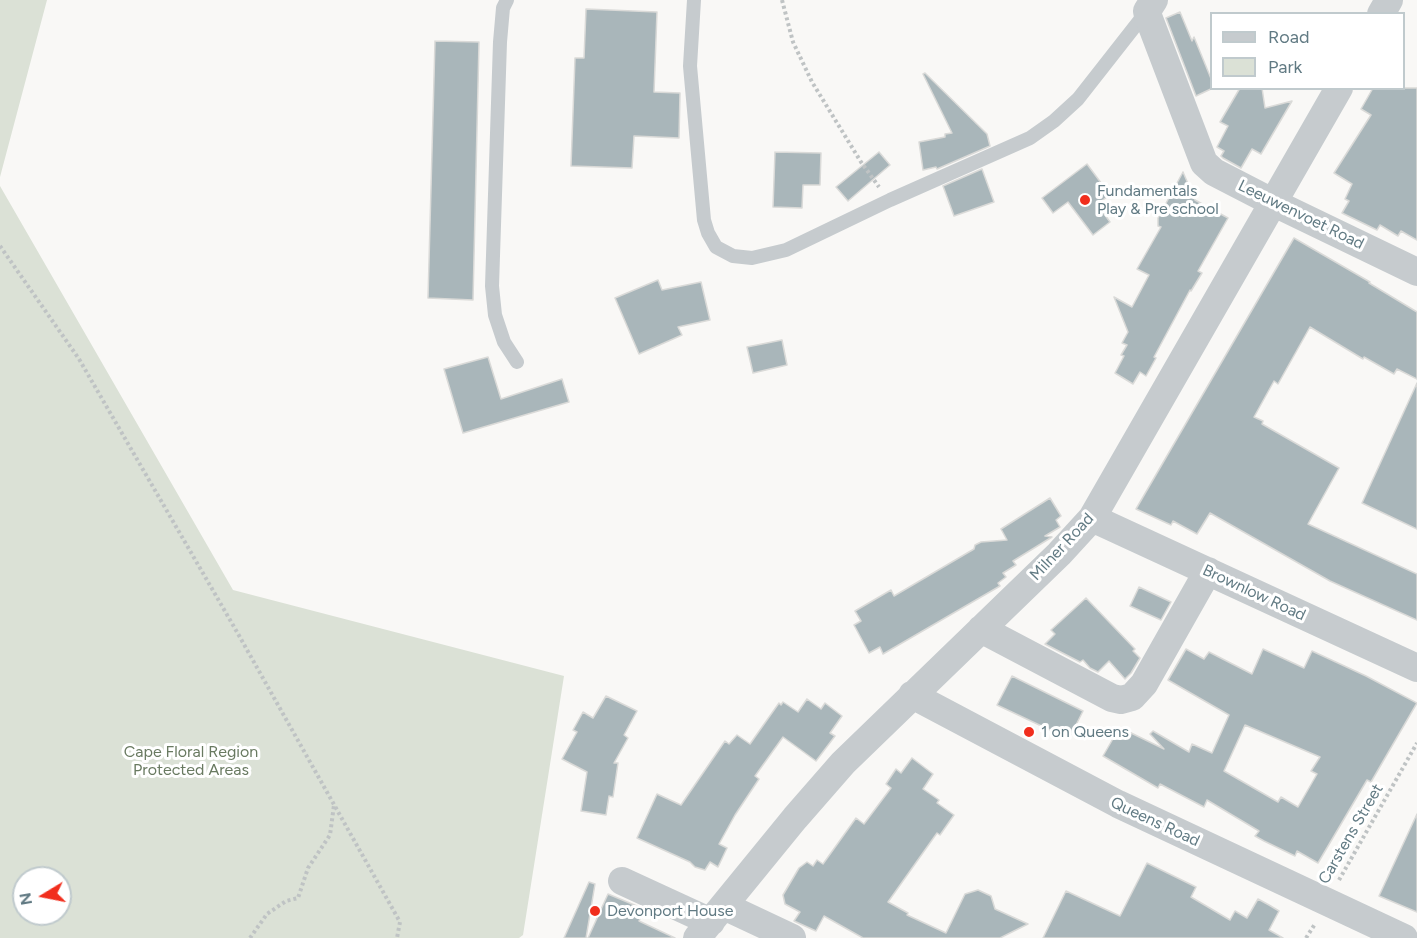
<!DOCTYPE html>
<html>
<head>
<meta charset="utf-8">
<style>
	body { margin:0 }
	#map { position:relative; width:1417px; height:938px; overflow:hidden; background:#f9f8f6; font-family:Figtree,sans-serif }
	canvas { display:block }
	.legend { position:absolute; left:1210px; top:12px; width:195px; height:78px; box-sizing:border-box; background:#fff; border:2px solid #c0cacd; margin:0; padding:8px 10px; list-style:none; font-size:18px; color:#617a83 }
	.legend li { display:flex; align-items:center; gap:12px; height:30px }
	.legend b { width:30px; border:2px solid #c0cacd }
	.north { position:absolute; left:12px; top:866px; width:60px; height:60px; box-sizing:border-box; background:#fff; border:2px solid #c0cacd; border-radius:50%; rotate:260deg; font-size:16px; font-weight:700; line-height:24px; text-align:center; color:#617a83 }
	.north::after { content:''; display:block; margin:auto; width:21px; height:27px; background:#f12e1d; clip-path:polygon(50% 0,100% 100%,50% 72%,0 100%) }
</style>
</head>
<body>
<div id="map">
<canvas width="1417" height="938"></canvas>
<ul class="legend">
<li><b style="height:8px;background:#c6cbce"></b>Road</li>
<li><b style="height:16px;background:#dbe1d6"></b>Park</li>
</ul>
<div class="north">N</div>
</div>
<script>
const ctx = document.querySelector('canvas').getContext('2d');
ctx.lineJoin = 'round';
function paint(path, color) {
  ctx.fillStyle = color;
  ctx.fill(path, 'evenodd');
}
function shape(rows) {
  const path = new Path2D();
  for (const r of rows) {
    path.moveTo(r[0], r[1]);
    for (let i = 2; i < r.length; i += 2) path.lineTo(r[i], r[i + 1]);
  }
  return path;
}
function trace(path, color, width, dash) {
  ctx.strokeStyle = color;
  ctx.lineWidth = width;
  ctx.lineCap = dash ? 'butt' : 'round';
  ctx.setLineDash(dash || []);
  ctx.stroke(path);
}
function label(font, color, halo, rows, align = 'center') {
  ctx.font = font + ' Figtree,sans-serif';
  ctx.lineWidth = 6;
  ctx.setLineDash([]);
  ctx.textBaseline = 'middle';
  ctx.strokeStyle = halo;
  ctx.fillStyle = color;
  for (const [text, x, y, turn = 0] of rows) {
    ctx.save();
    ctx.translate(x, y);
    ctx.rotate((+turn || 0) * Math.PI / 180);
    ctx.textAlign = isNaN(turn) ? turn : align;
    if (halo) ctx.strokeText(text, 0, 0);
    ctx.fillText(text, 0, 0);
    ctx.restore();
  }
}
paint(shape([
	[0,0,47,0,0,177],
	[0,186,233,590,564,676,523,935,519,938,0,938],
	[24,878,60,878,60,914,24,914]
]), '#dbe1d6');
const building = shape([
	[586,9,657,12,654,92,680,93,679,138,634,136,632,168,571,166,575,58,584,58,586,9],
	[1180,12,1192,41,1194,37,1212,81,1213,88,1196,96,1166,18,1180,12],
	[435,41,479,42,473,300,428,298,435,41],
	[925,73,987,134,990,146,937,169,936,167,923,170,919,142,945,137,945,134,952,133,923,74,925,73],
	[1240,88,1262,88,1265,108,1292,101,1261,154,1252,149,1241,168,1223,158,1221,156,1224,151,1217,147,1228,126,1220,122,1240,88],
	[1373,88,1417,88,1417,240,1401,231,1398,236,1380,225,1377,230,1342,213,1349,201,1345,199,1352,184,1334,173,1371,115,1361,109,1373,88],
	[775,152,821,153,820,185,803,185,802,208,773,207,775,152],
	[879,152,890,165,848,201,836,187,879,152],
	[1087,164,1110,195,1097,204,1110,222,1093,235,1068,202,1053,213,1042,198,1087,164],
	[982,169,994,202,954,216,943,186,982,169],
	[1183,172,1195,200,1228,218,1198,271,1202,273,1191,291,1190,290,1154,357,1156,358,1146,376,1140,372,1133,384,1115,373,1124,356,1121,355,1127,345,1122,343,1128,332,1114,297,1132,307,1149,275,1137,269,1161,227,1158,226,1158,218,1183,172],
	[1294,238,1370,282,1369,283,1417,312,1417,379,1397,369,1394,374,1364,357,1363,359,1310,327,1278,384,1274,381,1254,417,1263,421,1262,424,1339,468,1308,524,1417,574,1417,620,1330,581,1210,513,1197,534,1173,521,1171,525,1136,509,1294,238],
	[658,280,662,290,701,282,710,320,678,327,682,335,639,354,615,298,658,280],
	[782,340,787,365,753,373,747,347,782,340],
	[488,357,501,399,562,379,569,402,463,433,444,369,488,357],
	[1417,383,1417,529,1362,503,1417,383],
	[1050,498,1061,516,1056,520,1060,527,1045,536,1052,537,1013,561,1016,565,1003,573,1006,577,998,583,1000,586,883,654,880,647,869,653,854,625,861,621,855,611,891,590,894,596,974,549,975,545,981,542,1007,540,1001,529,1050,498],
	[1139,587,1171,602,1161,620,1130,606,1139,587],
	[1086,598,1135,649,1133,651,1140,658,1131,673,1125,679,1109,661,1098,672,1090,668,1083,660,1080,662,1045,644,1055,634,1051,630,1086,598],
	[1186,649,1204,659,1209,652,1252,674,1263,649,1304,668,1312,651,1366,676,1417,703,1371,782,1367,780,1318,863,1297,851,1295,856,1264,841,1255,836,1259,831,1207,800,1204,807,1160,784,1158,788,1103,756,1118,730,1125,730,1164,749,1150,734,1153,731,1189,752,1192,744,1212,753,1229,715,1168,680,1186,649],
	[1245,725,1320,757,1311,771,1317,774,1298,807,1281,797,1278,802,1224,771,1245,725],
	[1012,676,1083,711,1069,739,997,705,1012,676],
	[606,696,637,711,624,735,628,738,614,763,618,763,613,797,609,796,606,815,581,811,587,772,562,759,577,732,573,730,583,712,593,718,606,696],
	[807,699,821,709,825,703,842,716,830,733,835,736,816,761,783,737,755,776,759,779,735,815,719,844,727,848,718,867,710,862,705,870,695,867,690,862,637,838,657,794,681,805,725,741,729,744,737,735,750,744,779,703,781,705,783,702,798,712,807,699],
	[912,758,933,774,923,789,939,800,937,803,954,815,940,835,937,833,888,902,908,913,907,915,946,933,965,894,978,890,991,896,995,909,1028,924,1000,938,863,938,824,916,816,931,794,921,800,912,785,904,783,895,799,868,807,862,813,866,817,860,823,864,856,818,864,824,891,788,886,784,896,769,901,773,912,758],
	[1417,814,1417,912,1379,896,1417,814],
	[1147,863,1196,887,1191,897,1230,920,1235,911,1247,918,1258,899,1269,905,1279,911,1269,930,1283,938,1043,938,1066,891,1120,916,1147,863],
	[589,882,595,884,586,938,564,938,589,882],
	[608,894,644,909,639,921,675,938,588,938,608,894]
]);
paint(building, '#a9b6ba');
trace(building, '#dadad8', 1.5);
trace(shape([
	[782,0,793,42,812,82,861,162,879,187],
	[0,246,79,359,237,632,400,922,397,938],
	[1339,880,1417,743],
	[250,938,267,914,286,901,298,898,308,868,330,835,334,805],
	[1306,938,1315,924]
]), '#bfc3c4', 4, [3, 3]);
trace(shape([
	[507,0,503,8,500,42,492,286,495,315,504,342,517,362],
	[694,0,690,66,704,220,708,233,716,247,733,256,752,258,786,250,890,200,1030,138,1054,121,1078,99,1147,11]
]), '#c6cbce', 14);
trace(shape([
	[1154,0,1147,11,1148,16,1204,163,1214,172,1274,203,1417,272],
	[1381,14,1389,0],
	[1092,518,1417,668],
	[981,629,1112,698,1121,700,1132,697,1144,684,1208,571],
	[912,695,1118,804,1404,938],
	[622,881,711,922],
	[724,906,792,938],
	[697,938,795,818,843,763,1059,554,1092,518,1339,88]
]), '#c6cbce', 28);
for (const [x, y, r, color] of [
	[1085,200,6,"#f12e1d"],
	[1029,732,6,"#f12e1d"],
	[595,911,6,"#f12e1d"]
]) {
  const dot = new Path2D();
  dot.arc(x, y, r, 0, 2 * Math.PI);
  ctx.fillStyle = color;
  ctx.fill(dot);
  trace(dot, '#fff', 2);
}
label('16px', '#617a83', '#fff', [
	["Fundamentals",1097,191],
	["Play & Pre school",1097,209],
	["1 on Queens",1041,732],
	["Devonport House",607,911]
], 'left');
label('16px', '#617a83', '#fff', [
	["Leeuwenvoet Road",1301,215,26],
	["Milner Road",1062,547,-47],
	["Brownlow Road",1254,593,25],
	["Queens Road",1155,822,25],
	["Carstens Street",1351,834,-60]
]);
label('16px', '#697a61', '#fff', [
	["Cape Floral Region",191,752],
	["Protected Areas",191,770]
]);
</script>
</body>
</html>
